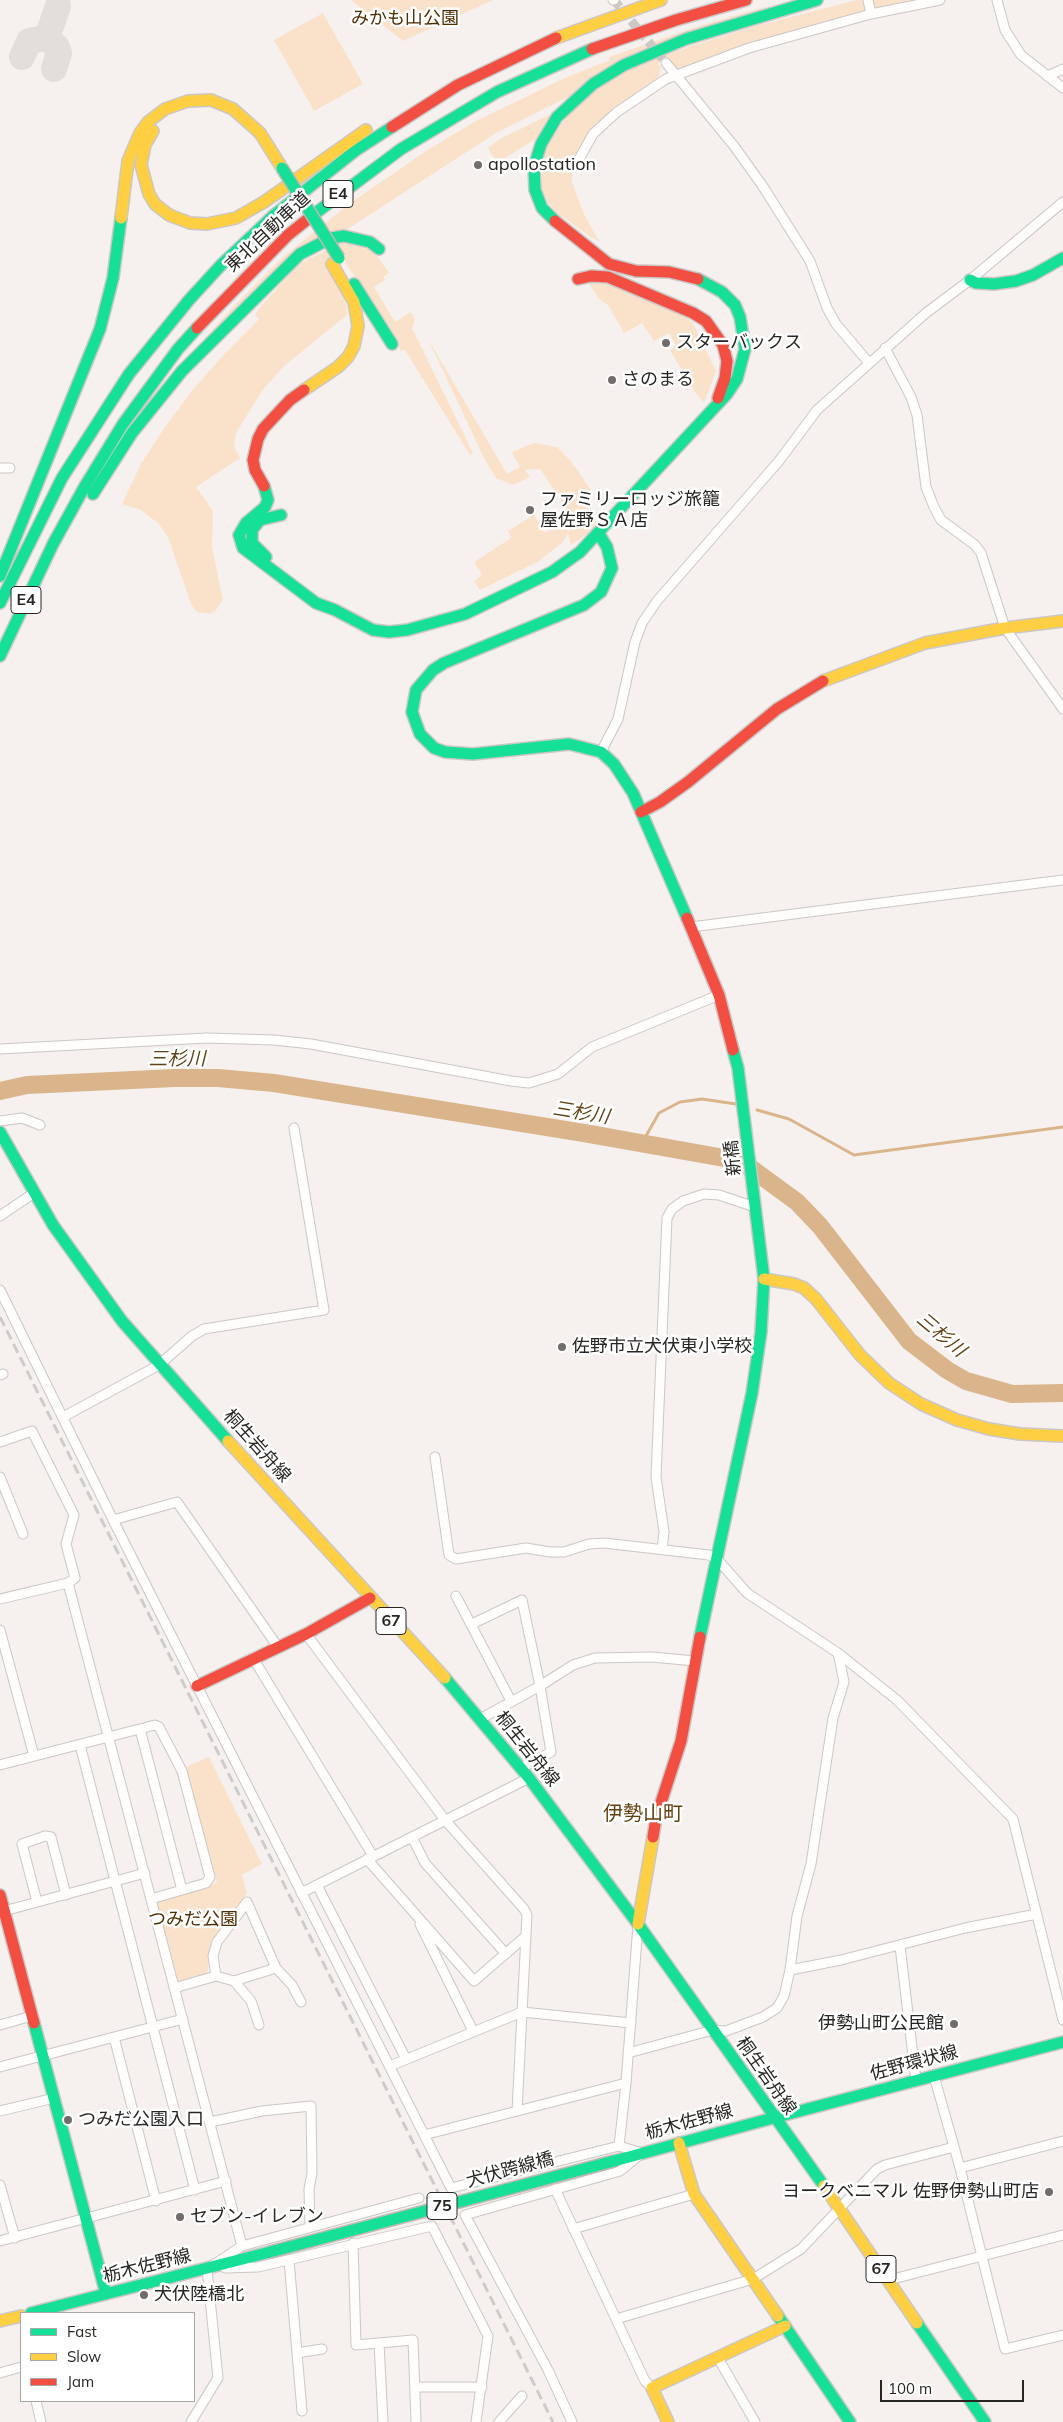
<!DOCTYPE html>
<html>
<head>
<meta charset="utf-8">
<style>
	body { margin:0 }
	#map { position:relative; width:1063px; height:2422px; overflow:hidden; background:#f6f1ee; font-family:Mulish,sans-serif }
	canvas { display:block }
	.legend { position:absolute; left:20px; top:2312px; width:175px; height:90px; box-sizing:border-box; background:#fff; border:1px solid #a9a8a7; margin:0; padding:6px 9px; list-style:none; font-size:15px; color:#282623 }
	.legend li { display:flex; align-items:center; gap:10px; height:25px }
	.legend b { width:25px; border:1px solid #a9a8a7 }
	.scale { position:absolute; left:880px; top:2380px; width:144px; height:22px; box-sizing:border-box; border:2px solid #282623; border-top:0; padding-left:6px; font-size:15px; line-height:18px; white-space:nowrap; color:#282623; -webkit-text-stroke:4px #fff; paint-order:stroke }
</style>
</head>
<body>
<div id="map">
<canvas width="1063" height="2422"></canvas>
<ul class="legend">
<li><b style="height:6px;background:#16e098"></b>Fast</li>
<li><b style="height:6px;background:#ffcf43"></b>Slow</li>
<li><b style="height:6px;background:#f24e42"></b>Jam</li>
</ul>
<div class="scale">100 m</div>
</div>
<script>
const ctx = document.querySelector('canvas').getContext('2d');
ctx.lineJoin = 'round';
function paint(path, color) {
  ctx.fillStyle = color;
  ctx.fill(path, 'evenodd');
}
function shape(rows) {
  const path = new Path2D();
  for (const r of rows) {
    path.moveTo(r[0], r[1]);
    for (let i = 2; i < r.length; i += 2) path.lineTo(r[i], r[i + 1]);
  }
  return path;
}
function trace(path, color, width, dash) {
  ctx.strokeStyle = color;
  ctx.lineWidth = width;
  ctx.lineCap = dash ? 'butt' : 'round';
  ctx.setLineDash(dash || []);
  ctx.stroke(path);
}
function label(font, color, halo, rows, align = 'center') {
  ctx.font = font + ' Mulish,"Noto Sans JP",sans-serif';
  ctx.lineWidth = 5;
  ctx.setLineDash([]);
  ctx.textBaseline = 'middle';
  ctx.strokeStyle = halo;
  ctx.fillStyle = color;
  for (const [text, x, y, turn = 0] of rows) {
    ctx.save();
    ctx.translate(x, y);
    ctx.rotate((+turn || 0) * Math.PI / 180);
    ctx.textAlign = isNaN(turn) ? turn : align;
    if (halo) ctx.strokeText(text, 0, 0);
    ctx.fillText(text, 0, 0);
    ctx.restore();
  }
}
paint(shape([
	[351,0,493,0,403,41],
	[857,0,927,0,677,71,666,60,658,63,661,68,657,81,594,125,572,162,572,182,584,214,599,241,592,238,556,212,548,202,542,190,542,150,578,103,616,76,650,61,691,46,756,26],
	[768,6,574,94,496,133,346,230,333,233,191,354,231,309,283,257,349,204,426,151,476,121,567,77,610,60,609,57,702,25],
	[323,13,363,84,314,111,274,40],
	[555,112,537,138,497,163,488,148,500,139],
	[347,240,375,253,389,273,383,277,385,280,374,287,395,322,411,312,415,319,412,328,473,453,470,455,405,350,401,351,341,255,347,315,284,366,262,391,236,433,234,446,240,458,196,487,213,511,212,547,223,600,216,610,210,614,197,612,191,604,168,537,159,524,141,510,122,504,141,464,165,427,191,392,217,362,259,319,255,315,260,307,299,264],
	[589,283,608,284,678,313,693,323,716,371,704,403,694,391,670,350,676,345,669,333,654,341,642,323,624,333,608,305,599,299],
	[428,339,507,474,520,467,512,452,534,443,557,447,571,461,591,490,582,497,599,526,571,545,568,533,563,542,539,561,480,590,474,581,482,575,474,562,511,538,508,531,534,515,545,533,563,523,569,532,571,526,567,509,540,469,525,470,530,477,513,485,496,478,485,460],
	[209,1757,262,1864,242,1875,247,1893,212,1942,209,1949,210,1957,207,1975,179,1983,157,1902,159,1899,217,1883,186,1767]
]), '#fae2ca');
trace(shape([
	[757,1110,789,1119,854,1155,1063,1127],
	[642,1143,659,1113,680,1102,702,1099,736,1104]
]), '#dab58c', 3);
trace(shape([
	[0,1091,27,1085,175,1078,218,1078,274,1083,584,1133,741,1161,797,1202,820,1226,909,1341,947,1370,966,1381,1012,1394,1063,1393]
]), '#dab58c', 18);
trace(shape([
	[22,57,29,41,40,39,48,35],
	[54,69,59,53,57,47,49,40,48,35,58,6]
]), '#e2dedc', 26);
trace(shape([
	[614,0,666,63]
]), '#cdc8c5', 9, [9, 4.5]);
const street = shape([
	[613,0,614,0],
	[868,0,871,14],
	[997,0,1005,30,1021,55,1063,88],
	[666,63,734,146,762,185,810,261,827,308,836,324,869,363],
	[1047,76,1063,69],
	[577,163,593,134,617,112,666,79,749,48,871,14,940,0],
	[885,348,911,397,917,415,926,487,934,507,941,520,975,545,981,553,1005,628,1063,709],
	[0,468,10,468],
	[601,752,618,719,635,642,642,623,657,601,779,461,817,410,926,313,970,280,1063,202],
	[691,927,1063,880],
	[0,1049,206,1038,274,1040,311,1044,511,1081,529,1083,558,1074,592,1047,719,995],
	[0,1121,22,1118,40,1125],
	[0,1216,34,1193],
	[0,1290,113,1520,451,2188,619,2146,642,2153,620,2171,465,2215,548,2370,572,2422],
	[0,1375,3,1374],
	[63,1417,159,1365,192,1336,204,1329,324,1310,294,1128],
	[0,1442,32,1431,74,1515,66,1544,75,1578,68,1583,0,1599],
	[435,1457,449,1555,456,1559,526,1548,550,1552,564,1552,589,1544,604,1543,709,1555,718,1560,747,1593,838,1653,897,1700,1013,1819,1063,2020],
	[0,1477,23,1534],
	[113,1520,177,1502,278,1647],
	[662,1549,664,1532,656,1477,667,1218,672,1209,683,1201,704,1194,719,1195,755,1207],
	[68,1583,242,2246],
	[456,1596,511,1701],
	[472,1624,522,1600,540,1686,551,1752,521,1768],
	[0,1630,34,1756],
	[306,1634,445,1820,524,1909,527,1915,517,2111],
	[253,1658,373,1856],
	[480,1719,540,1686,573,1665,595,1658,652,1657,695,1661],
	[140,1729,182,1890],
	[80,1745,195,2190],
	[0,1765,155,1725,159,1727,182,1771,210,1877,206,1883,151,1899],
	[412,1837,425,1863,506,1954],
	[367,1859,474,1981,526,1936],
	[317,1885,406,2059],
	[301,1893,529,1778],
	[37,1902,22,1844,45,1836,51,1837,66,1895],
	[4,1911,145,1873],
	[420,1924,473,2031],
	[900,1946,916,2081],
	[790,1970,841,1960,965,1928,1037,1914],
	[216,1976,213,1956,217,1942,247,1902,276,1968,292,1985,301,2002],
	[234,1981,276,1968],
	[174,1988,216,1976,234,1981,251,2001,259,2025],
	[0,2025,32,2016],
	[114,2037,156,2201],
	[628,2053,713,2030,726,2031,763,2017,777,2008,784,1996,790,1970,797,1916,811,1864,833,1718,844,1682,838,1653],
	[390,2066,522,2012,631,2023],
	[0,2067,183,2019],
	[934,2076,960,2168,1005,2349,1063,2335],
	[0,2111,54,2098],
	[210,2122,262,2111,311,2106,312,2173,309,2189,310,2227],
	[424,2135,626,2083],
	[619,2146,626,2083,638,1925],
	[960,2168,1063,2141],
	[0,2185,15,2238],
	[555,2189,645,2381,652,2388],
	[573,2229,694,2194],
	[0,2241,226,2181],
	[353,2243,356,2345,413,2340,416,2422],
	[289,2260,302,2411],
	[225,2268,258,2267,432,2226,488,2336,476,2422],
	[889,2280,1063,2235],
	[616,2319,753,2279,801,2249,877,2169,885,2165,954,2147],
	[379,2343,383,2422],
	[297,2353,322,2349],
	[718,2358,755,2422],
	[0,2373,21,2367],
	[415,2387,482,2387],
	[36,2401,41,2422],
	[191,2422,218,2378,207,2269,242,2246,419,2198],
	[499,2422,522,2396]
]);
const fast = shape([
	[313,215,401,149,497,92,592,49],
	[555,221,542,208,535,190,534,167,541,144,557,117,593,84,624,65,686,39,817,0],
	[970,280,976,283,994,284,1016,281,1033,275,1063,258],
	[354,284,392,344],
	[264,486,268,500,265,507,246,523,239,535,243,548,316,603,335,610],
	[93,494,132,433,182,371,300,254,331,238,344,236,370,242,379,249],
	[599,534,607,547,612,568,601,592,584,605,444,663,433,670,416,690,412,712,420,734,434,748,445,752,473,754,569,744,601,752,614,764,633,793,687,918],
	[266,557,252,543,252,530,260,520,281,515],
	[0,576,100,329,113,278,121,218],
	[0,603,62,478,129,374,189,300,222,264,273,216,355,151,392,127],
	[335,610,373,630,389,632,407,630,465,614,552,572,580,552,727,394,737,379,745,349,740,317,735,305,722,292,698,279],
	[0,656,53,544,85,486,123,424,178,349,197,328],
	[0,1132,53,1225,122,1321,228,1441],
	[700,1637,752,1393,761,1332,764,1279,738,1068,733,1050],
	[445,1678,529,1778,638,1924,824,2186],
	[34,2023,106,2294],
	[773,2118,1063,2042],
	[614,2161,773,2118],
	[31,2313,270,2252],
	[778,2316,850,2422],
	[917,2323,985,2422]
]);
const slow = shape([
	[556,38,661,0],
	[153,131,145,145,141,165,149,194,155,204,169,215,190,223,207,224,236,218,264,202,366,130],
	[121,218,128,161,140,133,148,122,165,109,188,101,211,100,233,109,260,133,282,168],
	[304,390,338,367,348,357,354,346,358,326,354,302,332,264],
	[823,681,925,643,1005,628,1063,621],
	[764,1279,794,1284,804,1288,816,1299,860,1355,889,1383,921,1404,957,1420,989,1429,1020,1434,1063,1436],
	[228,1441,445,1678],
	[638,1924,653,1837],
	[679,2143,694,2194,778,2316],
	[824,2186,917,2323],
	[0,2321,21,2316],
	[668,2422,652,2388,785,2326]
]);
const jam = shape([
	[592,49,676,20,746,0],
	[392,127,458,85,556,38],
	[555,221,609,264,636,271,669,272,698,279],
	[578,279,591,276,608,277,693,313],
	[693,313,706,321,723,345,727,361,725,378,718,398],
	[197,328,288,235,313,215],
	[264,486,255,470,253,460,258,439,263,429,290,400,304,390],
	[641,812,660,802,688,782,777,709,823,681],
	[687,918,719,995,733,1050],
	[197,1686,306,1634,370,1598],
	[653,1837,656,1818,681,1741,700,1637],
	[0,1895,34,2023]
]);
trace(street, '#cbc7c5', 11);
trace(fast, '#cbc7c5', 14);
trace(slow, '#cbc7c5', 14);
trace(jam, '#cbc7c5', 14);
trace(street, '#fefdfc', 9);
trace(fast, '#16e098', 11);
trace(slow, '#ffcf43', 11);
trace(jam, '#f24e42', 11);
trace(shape([
	[0,1317,553,2422]
]), '#cdccca', 3, [10, 5]);
const fastBridge = shape([
	[282,168,339,258],
	[270,2252,614,2161]
]);
trace(fastBridge, '#c2b9b1', 14, []);
trace(fastBridge, '#16e098', 11);
for (const [x, y, r, color] of [
	[478,165,5,"#706d6a"],
	[666,343,5,"#706d6a"],
	[612,380,5,"#706d6a"],
	[530,510,5,"#706d6a"],
	[562,1347,5,"#706d6a"],
	[954,2024,5,"#706d6a"],
	[68,2120,5,"#706d6a"],
	[1049,2192,5,"#706d6a"],
	[180,2217,5,"#706d6a"],
	[144,2295,5,"#706d6a"]
]) {
  const dot = new Path2D();
  dot.arc(x, y, r, 0, 2 * Math.PI);
  ctx.fillStyle = color;
  ctx.fill(dot);
  trace(dot, '#fff', 2);
}
for (const [x, y, w] of [
	[338,194,30],
	[26,600,30],
	[391,1621,30],
	[442,2206,30],
	[881,2269,30]
]) {
  const box = new Path2D();
  box.roundRect(x - w / 2, y - 13.5, w, 27, 4);
  ctx.fillStyle = '#fff';
  ctx.fill(box);
  trace(box, '#282623', 1);
}
label('bold 16px', '#282623', null, [
	["E4",338,194],
	["E4",26,600],
	["67",391,1621],
	["75",442,2206],
	["67",881,2269]
]);
label('18px', '#502e00', '#fff', [
	["みかも山公園",405,19],
	["つみだ公園",193,1920]
]);
label('18px', '#282623', '#fff', [
	["apollostation",488,165],
	["スターバックス",676,343],
	["さのまる",622,380],
	["ファミリーロッジ旅籠",540,500],
	["屋佐野ＳＡ店",540,521],
	["佐野市立犬伏東小学校",572,1347],
	["伊勢山町公民館",944,2024,"right"],
	["つみだ公園入口",78,2120],
	["ヨークベニマル 佐野伊勢山町店",1039,2192,"right"],
	["セブン-イレブン",190,2217],
	["犬伏陸橋北",154,2295]
], 'left');
label('18px', '#282623', '#fff', [
	["東北自動車道",268,232,-43],
	["新橋",733,1158,-96],
	["桐生岩舟線",257,1446,48],
	["桐生岩舟線",527,1749,51],
	["佐野環状線",914,2063,-15],
	["桐生岩舟線",766,2076,55],
	["栃木佐野線",689,2122,-15],
	["犬伏跨線橋",510,2170,-15],
	["栃木佐野線",147,2266,-14]
]);
label('italic 19px', '#654216', '#fff', [
	["三杉川",177,1059],
	["三杉川",581,1113,9],
	["三杉川",941,1335,40]
]);
label('20px', '#65400f', '#fff', [
	["伊勢山町",643,1814]
]);
</script>
</body>
</html>
